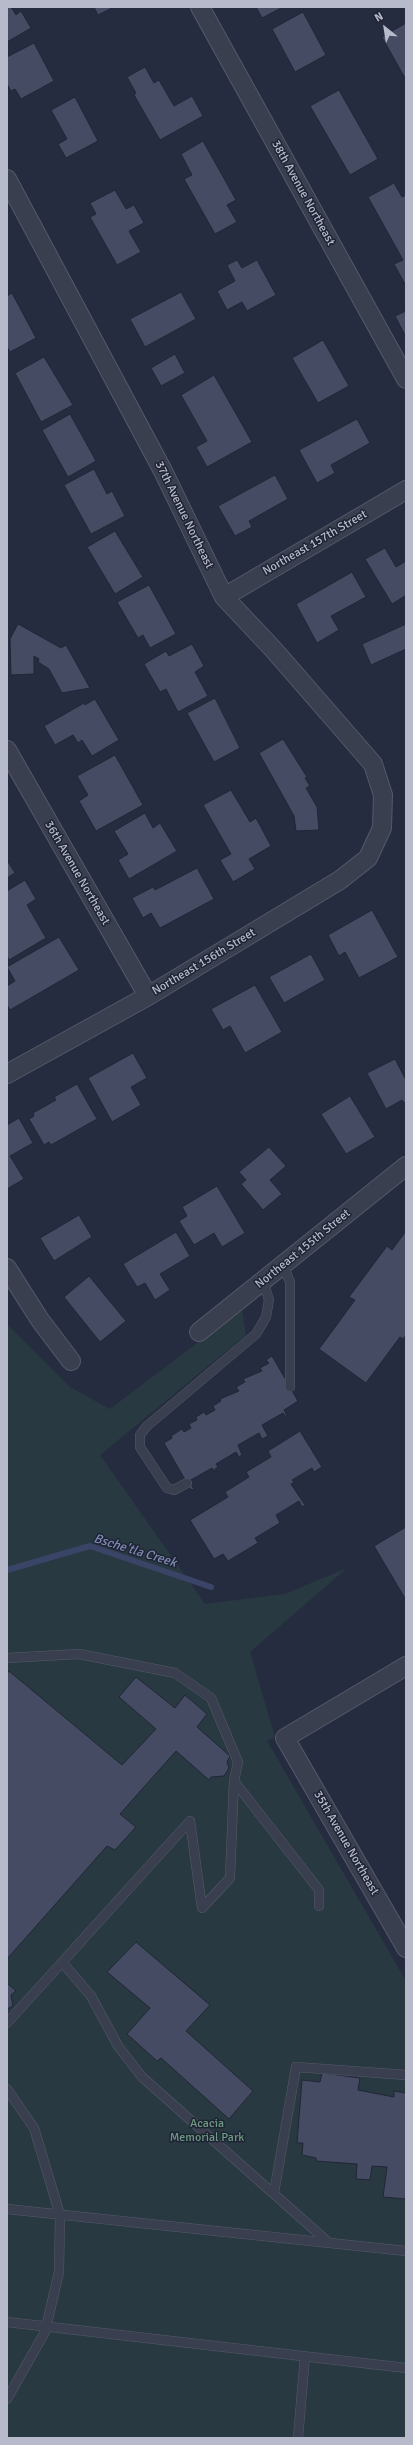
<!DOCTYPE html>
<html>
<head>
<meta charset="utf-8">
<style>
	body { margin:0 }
	#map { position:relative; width:413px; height:2445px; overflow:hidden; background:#262c40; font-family:Signika,sans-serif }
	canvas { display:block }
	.frame { position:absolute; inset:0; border:8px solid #b7baca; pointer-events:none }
	.north { position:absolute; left:365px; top:8px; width:40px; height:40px; -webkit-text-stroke:3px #1f2435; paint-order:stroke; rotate:330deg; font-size:11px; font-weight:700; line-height:16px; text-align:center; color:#b7baca }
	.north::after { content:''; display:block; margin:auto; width:14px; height:18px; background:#b7baca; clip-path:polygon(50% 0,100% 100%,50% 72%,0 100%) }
</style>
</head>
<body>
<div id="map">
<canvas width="413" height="2445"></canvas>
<div class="frame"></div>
<div class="north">N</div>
</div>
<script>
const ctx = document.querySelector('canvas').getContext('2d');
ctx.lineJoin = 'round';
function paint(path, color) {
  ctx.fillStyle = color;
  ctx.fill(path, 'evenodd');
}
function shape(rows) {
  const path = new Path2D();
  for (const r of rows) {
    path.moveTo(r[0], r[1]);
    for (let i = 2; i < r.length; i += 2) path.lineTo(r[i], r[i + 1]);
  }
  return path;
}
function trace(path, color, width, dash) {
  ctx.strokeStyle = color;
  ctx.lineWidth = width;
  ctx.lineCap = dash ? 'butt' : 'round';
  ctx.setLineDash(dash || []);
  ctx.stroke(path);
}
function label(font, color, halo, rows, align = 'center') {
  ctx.font = font + ' Signika,sans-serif';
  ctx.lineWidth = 3;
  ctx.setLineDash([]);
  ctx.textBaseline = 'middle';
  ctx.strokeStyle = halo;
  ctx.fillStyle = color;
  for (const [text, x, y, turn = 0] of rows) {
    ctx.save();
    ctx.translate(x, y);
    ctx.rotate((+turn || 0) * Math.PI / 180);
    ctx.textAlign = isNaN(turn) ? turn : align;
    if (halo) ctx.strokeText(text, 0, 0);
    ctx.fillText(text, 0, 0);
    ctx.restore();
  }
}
paint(shape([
	[242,1309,246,1335,100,1455,205,1604,285,1594,347,1568,250,1652,275,1737,267,1741,406,1981,406,2438,7,2438,7,1324,70,1387,110,1409]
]), '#283941');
trace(shape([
	[7,1570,90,1546,211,1587]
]), '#3a4467', 6);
const building = shape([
	[7,7,11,7,16,15,21,11,31,28,7,42,7,7],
	[94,7,114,7,98,15,94,7],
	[256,7,283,7,262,18,256,7],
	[303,12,326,55,295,72,272,29,303,12],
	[406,23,406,80,382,37,406,23],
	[34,43,54,81,21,99,15,89,11,91,7,84,7,57,34,43],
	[145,67,154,83,159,80,174,106,192,96,203,116,160,140,134,95,136,93,127,77,145,67],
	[339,90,378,159,350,175,310,106,339,90],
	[75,97,98,141,66,158,58,144,67,139,51,110,75,97],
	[203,141,236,200,227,205,237,222,215,234,184,179,192,175,181,154,203,141],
	[394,183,402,197,406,195,406,286,394,264,403,260,368,197,394,183],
	[115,190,126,209,134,205,144,223,129,231,141,252,117,265,90,217,96,214,90,203,115,190],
	[237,260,242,268,257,260,276,295,247,311,242,302,227,310,217,291,235,281,227,265,237,260],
	[181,292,196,319,145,347,130,319,181,292],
	[12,293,36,338,10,352,7,347,7,296,12,293],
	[406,311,406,337,395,316,406,311],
	[323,340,349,386,318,403,292,358,323,340],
	[175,354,185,373,161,386,151,368,175,354],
	[44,357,73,405,41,422,15,373,44,357],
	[214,375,252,442,207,467,196,447,207,441,181,395,214,375],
	[70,414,96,461,68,477,42,430,70,414],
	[357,419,370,443,331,465,335,473,317,483,299,450,357,419],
	[94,469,107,494,112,491,125,516,91,534,64,485,94,469],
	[275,475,288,499,249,521,252,527,235,536,218,506,275,475],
	[115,531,143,577,115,594,87,547,115,531],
	[385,548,396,567,406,561,406,598,405,596,392,604,365,559,385,548],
	[352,572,366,597,331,616,339,630,317,643,296,604,352,572],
	[149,585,176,634,150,648,143,635,138,638,117,602,149,585],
	[18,624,61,648,66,645,90,688,62,693,49,669,38,662,39,659,34,656,34,674,11,675,10,639,18,624],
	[406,624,406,649,371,665,362,644,406,624],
	[192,644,204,666,195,672,208,696,178,712,166,689,160,692,144,664,166,651,169,656,192,644],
	[215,698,240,748,214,762,187,713,215,698],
	[95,699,119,740,92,756,82,740,78,743,73,735,55,745,44,726,84,703,85,705,95,699],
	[283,739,307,777,305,778,310,786,306,788,317,807,319,830,296,831,294,816,259,753,283,739],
	[115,755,143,805,96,831,79,801,88,795,77,776,115,755],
	[231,790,250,822,256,818,271,846,249,859,255,869,233,882,220,860,231,854,203,805,231,790],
	[145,813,153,828,160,823,177,851,129,879,118,860,128,854,114,831,145,813],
	[7,860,15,873,7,878,7,860],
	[197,868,214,899,160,928,151,913,143,918,132,898,153,887,155,890,197,868],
	[25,880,36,899,27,905,46,938,9,960,7,956,7,891,25,880],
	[372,910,398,957,359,978,345,952,339,956,328,935,372,910],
	[59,937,79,970,10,1010,7,1005,7,986,15,981,7,967,59,937],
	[311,954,325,980,284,1003,269,977,311,954],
	[255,985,282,1032,245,1053,230,1026,223,1030,211,1009,255,985],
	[133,1053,147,1078,131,1087,141,1105,112,1122,88,1078,133,1053],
	[395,1059,406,1080,406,1104,402,1100,386,1109,367,1073,395,1059],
	[77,1084,97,1119,51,1145,49,1142,44,1145,29,1119,34,1116,33,1113,56,1100,54,1097,77,1084],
	[350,1096,375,1137,346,1154,321,1114,350,1096],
	[19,1118,33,1143,10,1156,24,1179,7,1189,7,1125,19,1118],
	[269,1147,286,1166,270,1180,282,1194,263,1210,241,1184,246,1180,239,1172,269,1147],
	[217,1186,245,1233,222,1247,214,1233,194,1245,179,1221,187,1216,182,1207,217,1186],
	[79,1215,92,1237,54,1261,40,1238,79,1215],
	[406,1231,406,1335,403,1339,400,1337,366,1383,319,1349,355,1300,349,1297,387,1246,392,1250,406,1231],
	[176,1232,190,1256,160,1274,170,1290,155,1300,145,1283,137,1287,123,1264,176,1232],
	[89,1276,126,1321,100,1342,64,1297,89,1276],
	[272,1356,298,1401,284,1410,288,1418,287,1418,283,1413,262,1425,268,1436,262,1439,259,1433,238,1445,242,1455,239,1457,236,1452,216,1464,218,1467,215,1469,217,1473,212,1468,189,1481,194,1489,191,1490,164,1443,172,1438,171,1436,182,1429,184,1432,191,1428,189,1424,197,1420,196,1417,204,1412,206,1415,215,1410,213,1406,221,1401,220,1399,239,1391,236,1387,245,1382,243,1379,262,1371,260,1368,269,1363,266,1360,272,1356],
	[300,1431,322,1467,314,1472,312,1468,292,1480,294,1482,291,1484,305,1505,302,1507,299,1501,276,1515,280,1523,255,1538,258,1543,228,1561,223,1554,214,1559,190,1520,228,1497,225,1492,249,1477,246,1472,271,1457,268,1451,300,1431],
	[406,1527,406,1600,374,1546,406,1527],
	[9,1671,122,1765,156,1729,119,1697,136,1677,175,1708,185,1695,207,1714,197,1727,230,1756,227,1762,229,1768,224,1776,211,1777,209,1780,176,1751,120,1814,136,1827,115,1850,107,1846,7,1959,7,1674,9,1671],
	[136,1942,210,2005,186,2031,253,2091,229,2119,161,2058,157,2061,127,2034,150,2008,107,1972,136,1942],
	[7,1983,16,1991,11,1995,13,2006,7,2009,7,1983],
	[322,2073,360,2078,358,2090,394,2097,394,2091,406,2093,406,2199,383,2197,387,2167,372,2166,370,2180,356,2179,357,2164,316,2161,316,2158,302,2155,303,2143,297,2143,302,2080,320,2082,322,2073]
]);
paint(building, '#454b62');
trace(building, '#212637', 1);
const service = shape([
	[283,1265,290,1282,290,1387],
	[187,1483,174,1490,167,1488,140,1447,140,1435,147,1426,256,1334,266,1317,269,1300,263,1281],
	[7,1658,79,1654,175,1673,211,1698,238,1762,234,1781],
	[62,1962,91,1996,118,2046,142,2077,328,2242],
	[7,2023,190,1821,202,1908,230,1878,234,1781,319,1890,319,1906],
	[7,2089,34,2128,60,2215,59,2272,45,2332,7,2399],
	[274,2193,296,2067,406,2075],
	[7,2209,406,2251],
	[7,2322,406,2368],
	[298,2438,305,2356]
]);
const minor = shape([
	[200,7,406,379],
	[7,179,163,471,224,597,273,649,373,764,383,795,382,828,368,858,340,880,148,996,7,1074],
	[224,597,406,490],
	[7,750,148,996],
	[7,1268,40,1320,71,1361],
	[199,1332,406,1166],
	[406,1666,285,1738,406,1948]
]);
trace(service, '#555a6a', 10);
trace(minor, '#555a6a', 20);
trace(service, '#3a3f50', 9);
trace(minor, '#3a3f50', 18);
label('12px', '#b7baca', '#1f2435', [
	["38th Avenue Northeast",303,193,61],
	["37th Avenue Northeast",184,515,64],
	["Northeast 157th Street",315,543,-30],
	["36th Avenue Northeast",77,873,60],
	["Northeast 156th Street",204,962,-31],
	["Northeast 155th Street",303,1249,-39],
	["35th Avenue Northeast",346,1843,60]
]);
label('12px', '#6e9b81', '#1f2435', [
	["Acacia",207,2124],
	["Memorial Park",207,2138]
]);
label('italic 13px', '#7f8ab2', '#1f2435', [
	["Bsche'tla Creek",135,1551,17]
]);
</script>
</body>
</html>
